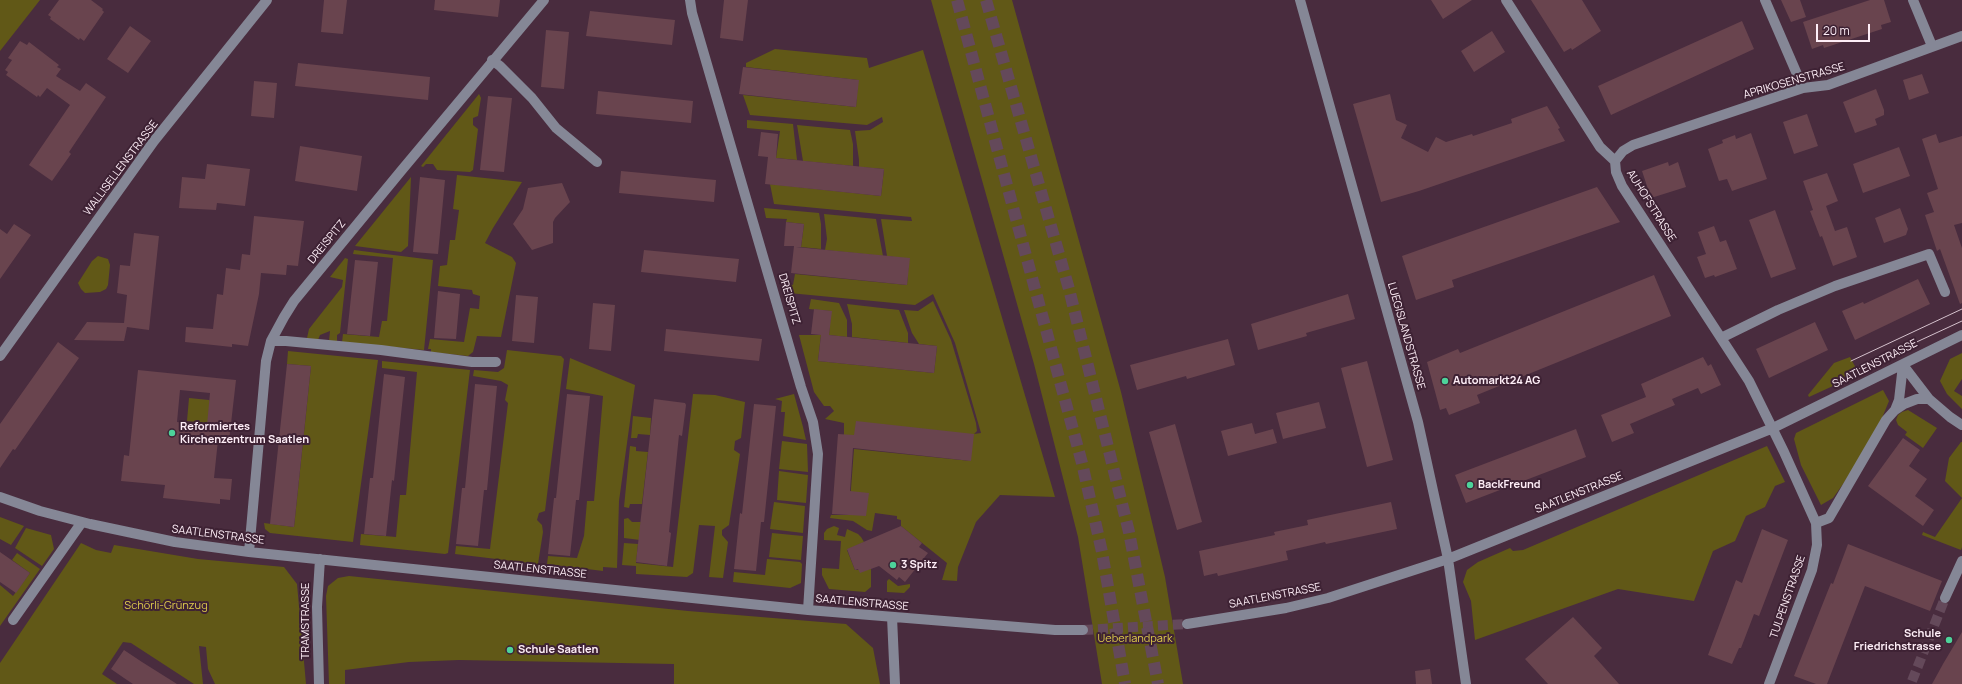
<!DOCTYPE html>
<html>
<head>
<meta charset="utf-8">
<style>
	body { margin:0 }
	#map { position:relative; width:1962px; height:684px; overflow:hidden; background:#492c3e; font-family:Manrope,sans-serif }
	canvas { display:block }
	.scale { position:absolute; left:1816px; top:24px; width:54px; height:18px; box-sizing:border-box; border:2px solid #feeef7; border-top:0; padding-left:5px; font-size:12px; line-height:14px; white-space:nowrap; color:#feeef7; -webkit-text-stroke:3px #3e2234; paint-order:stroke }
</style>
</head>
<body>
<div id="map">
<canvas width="1962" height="684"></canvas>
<div class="scale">20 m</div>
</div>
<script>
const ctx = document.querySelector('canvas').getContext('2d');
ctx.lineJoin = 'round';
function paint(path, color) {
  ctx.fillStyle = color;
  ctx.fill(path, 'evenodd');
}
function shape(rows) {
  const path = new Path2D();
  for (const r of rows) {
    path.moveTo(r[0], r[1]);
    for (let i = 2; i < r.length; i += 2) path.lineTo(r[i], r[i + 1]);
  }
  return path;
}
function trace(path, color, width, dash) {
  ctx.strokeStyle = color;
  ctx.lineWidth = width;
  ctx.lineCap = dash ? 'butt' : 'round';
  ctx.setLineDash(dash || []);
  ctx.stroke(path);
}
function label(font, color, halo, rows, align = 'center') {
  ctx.font = font + ' Manrope,sans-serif';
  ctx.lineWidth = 4;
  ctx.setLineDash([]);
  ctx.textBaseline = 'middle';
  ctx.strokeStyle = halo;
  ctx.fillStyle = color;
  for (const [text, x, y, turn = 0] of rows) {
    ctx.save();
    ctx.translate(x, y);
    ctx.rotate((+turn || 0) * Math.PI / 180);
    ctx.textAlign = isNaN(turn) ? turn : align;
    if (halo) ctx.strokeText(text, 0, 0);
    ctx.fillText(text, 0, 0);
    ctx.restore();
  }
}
paint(shape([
	[0,0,40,0,0,51],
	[931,0,1012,0,1121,392,1165,577,1183,684,1102,684,1078,537,1034,364],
	[775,49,867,58,869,68,923,50,1055,497,1000,495,976,522,958,567,957,581,942,580,947,563,901,526,901,520,897,519,897,516,875,513,872,531,867,530,853,521,830,518,831,515,849,515,854,449,971,461,844,435,844,423,825,419,834,411,830,406,824,406,814,392,799,335,821,335,818,361,934,373,937,346,919,344,912,333,904,310,918,311,933,301,951,340,976,423,977,431,974,434,981,433,955,343,933,294,915,305,789,293,787,284,793,285,795,274,907,285,909,259,887,256,881,219,912,221,911,217,774,204,770,184,881,196,884,169,859,167,859,160,855,131,870,130,883,122,882,117,867,125,750,115,743,95,856,107,858,80,746,67,746,63],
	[479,94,481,98,478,116,473,118,473,125,478,129,473,170,470,172,437,170,433,164,426,164,423,167,421,166],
	[747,120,793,124,797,160,776,158,780,131,747,128],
	[797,125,850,130,853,144,853,166,803,161],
	[457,175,522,182,493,228,485,243,512,257,516,263,501,337,477,336,473,352,468,356,431,352,431,349,428,349,430,339,464,342,470,308,479,309,480,296,473,294,472,290,438,286,440,266,447,265,450,240,455,240,459,210,453,209],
	[411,177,408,246,401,252,355,246],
	[764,208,819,213,821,224,821,249,801,247,804,224,786,222,787,219,766,218],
	[824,214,876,219,883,256,825,250,827,239],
	[354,250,433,260,424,350,342,342,343,334,379,337,382,321,387,321,393,258,353,254],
	[98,256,108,259,110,265,108,285,106,289,100,292,85,293,81,289,78,283,92,261],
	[345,258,348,259,340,333,337,335,337,341,329,341,330,331,320,335,318,340,307,338,309,329,342,287,343,280,330,277],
	[811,299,839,303,847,320,847,337,829,335,831,311,809,309],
	[847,304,899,310,908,333,908,343,852,337,852,324],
	[507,350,561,356,564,359,545,511,539,513,537,520,542,525,543,532,538,564,455,554,456,546,490,549,508,403,505,400,508,385,501,381,473,376,474,370,498,372,504,368],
	[288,351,378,360,353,542,270,533,265,529,264,523,294,527,311,366,287,364],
	[1962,353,1962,379,1954,391,1962,396,1962,409,1947,394,1940,381,1950,359],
	[1850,357,1859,374,1809,397,1808,395,1834,363],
	[570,358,635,385,619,501,617,568,603,567,603,571,547,564,548,556,577,558,584,536,587,501,594,501,603,396,566,389],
	[382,361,470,370,448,553,445,554,360,545,361,534,396,537,400,495,406,495,417,372,382,368],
	[1883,390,1889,401,1882,418,1848,477,1833,498,1821,505,1801,465,1794,439,1796,433],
	[693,394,715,395,745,402,741,438,735,441,734,450,740,454,729,525,722,530,722,535,728,542,723,578,709,577,715,526,699,525,693,573,687,577,636,574,636,566,622,565,624,543,638,544,636,563,673,567],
	[794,394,803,427,806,440,783,436,785,412,781,412,782,401,775,399],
	[189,398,209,400,211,402,209,423,187,421],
	[1908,410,1937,428,1923,448,1905,435,1907,432,1898,425,1896,420,1898,415,1902,412],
	[633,416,651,418,650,435,638,434,637,438,631,438],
	[782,441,807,444,808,472,779,469],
	[1961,442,1962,442,1962,547,1961,550,1922,535,1923,532,1935,537,1962,498,1945,481,1949,458],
	[630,446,636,447,636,451,648,452,642,504,630,504,629,508,624,507],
	[1767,446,1785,482,1775,486,1765,507,1746,516,1735,541,1713,551,1694,601,1618,589,1475,640,1471,601,1463,582,1467,570,1478,562,1510,548,1513,551,1523,550],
	[779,471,808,475,806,503,777,500],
	[774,502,805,506,803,533,770,529],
	[0,517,24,526,11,545,0,539],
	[628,518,632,522,641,522,640,540,624,538,624,519],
	[834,526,839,528,837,535,845,537,847,529,858,534,861,537,864,542,847,550,855,570,871,569,871,587,865,592,829,589,822,575,822,568,839,569,841,541,824,540,824,533,827,529],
	[26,528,51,535,54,549,42,566,15,548],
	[772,533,803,536,801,560,769,557],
	[81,543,96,550,111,553,114,545,198,559,284,567,297,584,306,684,215,684,208,669,206,647,199,646,203,684,194,684,131,643,123,642,102,674,117,684,0,684,0,663],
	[17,553,40,569,0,626,0,585,13,596,30,573,12,560],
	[767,559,800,562,802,564,801,583,790,588,733,582,734,572,765,575],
	[349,576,688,611,846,624,873,648,880,684,674,684,674,664,459,660,409,662,345,670,345,684,329,684,326,596,328,586,338,578],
	[889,579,898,586,910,584,910,587,904,593,887,592,887,581]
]), '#615817');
paint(shape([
	[59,0,91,0,103,9,102,10,104,12,84,41,80,38,79,40,50,19,51,17,48,15],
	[324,0,347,0,343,34,321,32],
	[435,0,500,0,498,17,434,10],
	[724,0,748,0,743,41,720,38],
	[1431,0,1472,0,1443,19],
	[1531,0,1582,0,1601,31,1572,50,1571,48,1564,52],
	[1781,0,1800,0,1806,17,1791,22],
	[1870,0,1884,0,1891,22,1881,25,1882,29,1824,48,1823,45,1812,49,1803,22],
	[590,11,675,20,672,45,586,36],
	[1742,21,1754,49,1611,115,1598,86],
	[130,26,151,41,128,73,107,59],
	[546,30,569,32,564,89,541,87],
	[1492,31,1505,52,1474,72,1461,51],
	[20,41,27,45,29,42,59,65,57,67,61,69,56,76,80,91,86,83,106,97,69,152,71,154,52,181,29,165,70,105,47,88,40,97,38,95,37,97,6,75,8,72,5,70,12,60,8,58],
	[298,63,430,77,428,100,295,86],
	[743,67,859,80,856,107,739,94],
	[1922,74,1929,93,1909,100,1903,80],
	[254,81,277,83,274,118,251,116],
	[1876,89,1884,110,1884,115,1875,119,1877,125,1855,133,1843,102],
	[598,91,693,101,691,123,596,114],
	[1390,94,1396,120,1407,125,1401,138,1428,152,1436,137,1446,142,1472,134,1473,136,1512,123,1511,119,1547,106,1560,128,1558,129,1565,141,1419,191,1381,202,1353,104],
	[488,96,512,98,504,172,480,170],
	[1807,114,1818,146,1794,154,1783,122],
	[761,132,778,134,776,158,884,169,881,196,765,184,768,157,758,156],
	[1751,133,1767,179,1732,191,1727,179,1719,181,1708,149,1723,143,1722,140,1735,135,1736,139],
	[1936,134,1939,143,1962,136,1962,223,1954,225,1962,248,1962,303,1960,304,1940,249,1937,251,1925,215,1934,212,1927,193,1938,189,1922,139],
	[300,146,362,156,357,191,295,181],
	[1899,147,1910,176,1863,193,1853,164],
	[1668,162,1669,166,1678,162,1686,187,1651,198,1642,171],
	[207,164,250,169,245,206,217,203,216,210,179,208,182,177,205,179],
	[621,171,716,180,714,202,619,193],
	[1827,173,1838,201,1826,206,1835,231,1847,227,1857,257,1833,266,1822,236,1820,237,1810,211,1813,210,1803,181],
	[420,177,445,180,438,254,413,252],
	[562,183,570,202,555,218,553,222,553,243,532,250,513,224,523,209,528,188],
	[1597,187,1620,222,1452,280,1454,287,1416,300,1402,256],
	[1900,208,1908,229,1906,235,1884,243,1875,218],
	[1775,210,1796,269,1771,278,1749,220],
	[254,216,304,221,298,266,287,265,286,275,261,273,259,294,248,346,232,344,232,347,185,342,186,327,213,329,217,294,223,295,226,268,240,270,242,254,250,255],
	[786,222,804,224,801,247,796,247,910,258,907,285,791,273,794,246,784,246],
	[14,224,31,235,0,279,0,229,7,234],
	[1714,226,1720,242,1726,240,1737,269,1715,277,1714,275,1705,278,1697,257,1706,254,1698,232],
	[134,233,159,236,149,330,127,327,124,341,74,340,87,322,124,323,127,295,117,293,120,265,130,266],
	[644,250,739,259,736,282,641,272],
	[355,260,378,262,370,336,347,334],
	[1654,275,1671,316,1477,395,1480,403,1449,415,1446,408,1440,410,1427,362,1458,349,1460,353],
	[1918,279,1930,304,1855,340,1842,311,1863,302,1864,304],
	[438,291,460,294,456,339,434,338],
	[1348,294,1355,319,1306,333,1307,336,1258,350,1251,324],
	[516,295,538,297,534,343,512,341],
	[593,303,615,305,611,351,589,349],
	[814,309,832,311,829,335,937,346,934,373,818,361,821,335,811,334],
	[1815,322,1828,350,1769,378,1756,349],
	[666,329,762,339,759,361,664,351],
	[1228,339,1235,365,1187,379,1186,376,1137,390,1130,365],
	[58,342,79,358,15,450,13,449,0,468,0,424],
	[1703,357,1708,366,1711,364,1721,385,1701,394,1698,388,1672,399,1675,405,1630,424,1634,433,1612,442,1601,415,1646,397,1641,384],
	[1367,361,1393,460,1367,467,1341,368],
	[287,364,311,366,294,527,270,524],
	[138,370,236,380,229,441,218,440,214,478,232,479,230,500,220,499,220,504,163,498,165,485,121,481,124,455,129,456],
	[180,390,210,393,207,425,177,422],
	[384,374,405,377,394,481,392,480,386,536,364,534,370,478,373,478],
	[475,384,497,386,487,490,484,490,478,546,456,544,462,488,465,488],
	[567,394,590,396,579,500,576,500,570,556,548,554,554,498,556,498],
	[654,399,685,403,686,405,682,436,679,435,669,532,671,533,667,566,636,562],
	[1319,402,1326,428,1283,439,1276,413],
	[754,404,776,406,764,522,761,522,756,571,734,569,740,513,742,514],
	[856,421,974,434,971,461,853,448,850,491,869,493,866,516,832,514,838,434,854,435],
	[1252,423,1255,434,1273,429,1277,443,1228,456,1221,431],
	[1175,424,1202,522,1177,530,1149,432],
	[1576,429,1586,457,1466,503,1455,475],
	[1903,438,1920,450,1909,466,1927,479,1915,496,1934,510,1923,526,1868,486],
	[1391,502,1397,529,1326,544,1325,542,1286,551,1288,560,1218,576,1217,573,1204,576,1199,551,1275,535,1274,532,1308,525,1307,520],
	[901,526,922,543,919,547,928,553,905,582,899,577,897,580,879,566,860,573,858,569,855,570,847,549],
	[1762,529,1788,540,1759,616,1754,614,1741,648,1739,648,1732,664,1708,655,1736,580,1742,583],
	[1848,544,1942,581,1930,611,1865,586,1827,684,1816,684,1794,676,1831,583,1833,584],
	[0,552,30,573,16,593,0,582],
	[1573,617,1602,648,1594,656,1619,684,1548,684,1525,659],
	[1962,632,1962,684,1932,684,1943,664],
	[124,650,142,662,177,684,133,684,124,678,111,669],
	[1430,669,1432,684,1416,684,1415,671]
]), '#69444e');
trace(shape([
	[1083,630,1187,624],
	[1912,681,1945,598]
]), '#64495a', 10, [10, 5]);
trace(shape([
	[957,0,1082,463,1102,552,1125,684],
	[986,0,1069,289,1129,532,1158,684]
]), '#64495a', 12, [12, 6]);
trace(shape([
	[690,0,692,13,801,387,813,422,818,454,808,610],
	[1300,0,1418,422,1448,559,1466,684],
	[1506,0,1600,147,1615,161,1616,172,1622,186,1749,381,1784,452,1816,523,1817,545,1812,570,1769,684],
	[1765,0,1803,88],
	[1913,0,1932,46],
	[492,60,500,66,532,98,556,128,597,162],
	[1615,161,1623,151,1633,145,1803,88,1828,85,1962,36],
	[1721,338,1778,310,1835,286,1929,254,1945,292],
	[271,341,286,341,381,350,472,362,496,362],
	[0,356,154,141,267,0],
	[1903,365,1929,399,1950,417,1962,425],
	[1895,410,1899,400,1903,365],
	[0,497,40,511,90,524,175,542,249,552,808,610,1055,630,1083,630],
	[1816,523,1829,518,1886,420,1895,410,1904,404,1917,399,1929,399],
	[249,552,266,361,271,341,284,317,294,301,401,171,544,0],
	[1945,598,1962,561],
	[892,617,895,684],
	[13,620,82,522],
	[1187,624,1286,608,1328,598,1448,559,1773,428,1962,335],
	[319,684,317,607,320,559]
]), '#858796', 10);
trace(shape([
	[1851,361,1962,309],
	[1856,370,1962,321]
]), '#d5c2cd', 1);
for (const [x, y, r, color] of [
	[1445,381,4,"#4dd39a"],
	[172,433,4,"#4dd39a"],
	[1470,485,4,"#4dd39a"],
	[893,565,4,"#4dd39a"],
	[1949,640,4,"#4dd39a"],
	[510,650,4,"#4dd39a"]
]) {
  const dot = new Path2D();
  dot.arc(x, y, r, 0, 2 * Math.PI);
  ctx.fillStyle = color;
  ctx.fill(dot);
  trace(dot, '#3e2234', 1.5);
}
label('11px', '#feeef7', '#3e2234', [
	["APRIKOSENSTRASSE",1794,81,-16],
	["WALLISELLENSTRASSE",121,168,-53],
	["AUHOFSTRASSE",1651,206,58],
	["DREISPITZ",327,242,-51],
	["DREISPITZ",789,299,74],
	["LUEGISLANDSTRASSE",1406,336,74],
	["SAATLENSTRASSE",1875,364,-27],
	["SAATLENSTRASSE",1579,493,-22],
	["SAATLENSTRASSE",218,535,7],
	["SAATLENSTRASSE",540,570,6],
	["SAATLENSTRASSE",1275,596,-11],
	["TULPENSTRASSE",1788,597,-71],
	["SAATLENSTRASSE",862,603,5],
	["TRAMSTRASSE",306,621,-90]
]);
label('bold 11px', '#feeef7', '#3e2234', [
	["Automarkt24 AG",1453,381],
	["Reformiertes",180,427],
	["Kirchenzentrum Saatlen",180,440],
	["BackFreund",1478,485],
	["3 Spitz",901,565],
	["Schule",1941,634,"right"],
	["Friedrichstrasse",1941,647,"right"],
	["Schule Saatlen",518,650]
], 'left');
label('11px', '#dfcd4c', '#3e2234', [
	["Schörli-Grünzug",166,606],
	["Ueberlandpark",1135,639]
]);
</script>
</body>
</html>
